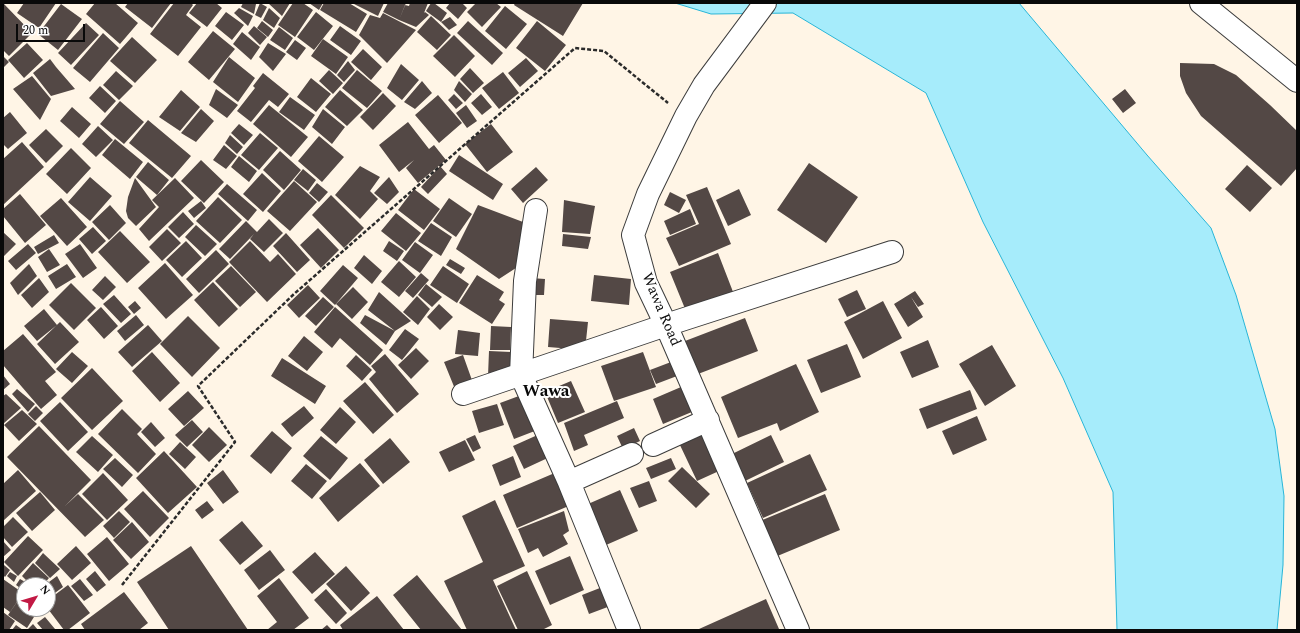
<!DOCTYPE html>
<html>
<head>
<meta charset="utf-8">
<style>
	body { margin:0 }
	#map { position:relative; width:1300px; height:633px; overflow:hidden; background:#fff5e6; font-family:Spectral,serif }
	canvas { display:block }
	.frame { position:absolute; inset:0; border:4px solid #090909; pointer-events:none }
	.north { position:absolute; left:16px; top:577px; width:40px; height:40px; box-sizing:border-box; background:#fff; border:1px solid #9d9d9d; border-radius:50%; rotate:52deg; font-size:11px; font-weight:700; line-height:16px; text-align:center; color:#090909 }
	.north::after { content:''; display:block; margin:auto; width:14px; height:18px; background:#c21944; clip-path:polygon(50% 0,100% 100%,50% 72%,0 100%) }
	.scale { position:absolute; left:16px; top:24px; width:69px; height:18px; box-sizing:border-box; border:2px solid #090909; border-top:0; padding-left:5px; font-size:12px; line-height:14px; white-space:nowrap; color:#090909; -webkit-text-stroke:3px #fff; paint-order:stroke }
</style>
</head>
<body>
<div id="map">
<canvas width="1300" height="633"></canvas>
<div class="frame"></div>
<div class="north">N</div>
<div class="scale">20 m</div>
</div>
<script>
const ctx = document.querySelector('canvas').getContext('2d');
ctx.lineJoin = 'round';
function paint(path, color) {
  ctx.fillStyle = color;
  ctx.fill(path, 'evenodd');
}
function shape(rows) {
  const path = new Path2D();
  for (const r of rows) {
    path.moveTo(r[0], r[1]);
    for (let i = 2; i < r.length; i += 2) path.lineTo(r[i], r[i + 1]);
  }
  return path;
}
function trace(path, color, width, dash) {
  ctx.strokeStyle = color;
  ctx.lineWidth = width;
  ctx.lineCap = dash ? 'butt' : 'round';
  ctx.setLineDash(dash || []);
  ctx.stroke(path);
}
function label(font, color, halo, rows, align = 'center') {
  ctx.font = font + ' Spectral,serif';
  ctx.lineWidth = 4;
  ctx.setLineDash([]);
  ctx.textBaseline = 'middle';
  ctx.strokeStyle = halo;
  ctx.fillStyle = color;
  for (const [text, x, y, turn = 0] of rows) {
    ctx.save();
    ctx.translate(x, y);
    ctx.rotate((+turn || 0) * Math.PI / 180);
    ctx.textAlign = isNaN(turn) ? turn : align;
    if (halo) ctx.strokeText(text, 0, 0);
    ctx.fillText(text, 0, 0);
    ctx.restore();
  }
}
const water = shape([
	[675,3,1019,3,1147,155,1211,228,1236,295,1275,429,1284,496,1283,565,1277,630,1117,630,1113,492,1063,378,983,222,926,93,793,13,711,14,675,3]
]);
paint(water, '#a6ecfb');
trace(water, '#28b5d7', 1);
paint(shape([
	[24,3,56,3,39,28,17,13],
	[95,3,115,3,138,23,120,44,86,14],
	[128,3,171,3,152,28,125,7],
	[174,3,191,3,193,5,186,15,201,27,178,56,150,34],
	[197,3,216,3,222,8,207,27,189,13],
	[243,3,256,4,254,14,241,7],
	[260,3,267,7,261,18,255,15],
	[268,3,290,3,282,16],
	[293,3,303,3,313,10,295,37,278,25],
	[309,3,323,3,319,10],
	[324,3,349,3,367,14,356,32,320,10],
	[352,3,384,3,378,16],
	[388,3,406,3,399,20,383,12],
	[410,3,428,3,424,13,425,12,429,15,416,27,399,20,405,5,409,6],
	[431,3,434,3,447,13,441,22,426,11],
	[450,3,462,3,467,8,458,19,446,8],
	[476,3,496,3,501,7,482,27,467,12],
	[515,3,583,3,563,36,514,5],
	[4,4,32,33,9,56,3,50],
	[61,4,82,19,58,50,38,34],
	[505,6,527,24,506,49,485,31],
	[239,8,253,16,248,26,234,13],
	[269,8,280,18,274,28,263,20],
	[226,12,244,25,232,40,215,26],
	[316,12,333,26,314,50,297,37],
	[383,13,416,30,387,63,359,35,370,15,380,18],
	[431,16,451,35,437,50,417,32],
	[450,17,457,25,449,30,441,22],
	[262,21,273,30,268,37,257,28],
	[468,21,503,53,492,65,457,33],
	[537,21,566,45,545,71,516,48],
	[86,23,99,35,71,65,58,53],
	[254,26,267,37,260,45,248,33],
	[340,26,361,41,351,55,330,40],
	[279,27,293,38,285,50,270,40],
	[213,31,235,49,209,80,188,62],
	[242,32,260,47,251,60,233,44],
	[103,33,119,48,90,82,73,68],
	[454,35,475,56,455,77,433,56],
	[132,37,157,60,135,83,110,61],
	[323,39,348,57,336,74,311,56],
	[295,40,306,48,297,60,286,52],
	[27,43,43,60,24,78,8,60],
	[268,43,286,54,273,71,259,57],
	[363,49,382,67,371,80,351,62],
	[3,56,9,62,3,68],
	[229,57,255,78,238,102,213,82],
	[526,58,538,71,520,87,508,73],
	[50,59,56,67,75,89,51,96,33,73],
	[348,61,355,70,344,82,337,75],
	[1180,63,1214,64,1236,75,1270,105,1297,131,1297,168,1281,186,1201,116,1186,93,1180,76],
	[401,64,419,80,402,100,387,88],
	[470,68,484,83,473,93,460,79],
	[329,70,343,83,333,94,319,81],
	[357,70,382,91,367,108,342,88],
	[116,71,133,86,119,100,103,85],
	[503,72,519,93,499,109,482,88],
	[263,73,289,94,278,107,269,100,251,122,237,111,255,88,253,86],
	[32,76,51,99,40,120,13,89],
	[311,78,331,94,316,112,297,97],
	[422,81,432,93,415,109,404,102],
	[459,81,472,94,465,102,454,90],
	[100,86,116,101,105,113,89,98],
	[216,89,238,105,227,118,209,105],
	[1125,89,1136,103,1123,113,1112,99],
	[181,90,200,107,180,131,159,117],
	[340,90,363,110,347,126,325,107],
	[383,93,396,106,373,130,360,117],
	[454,94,463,103,456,109,448,100],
	[481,94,492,107,482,115,471,103],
	[438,95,462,123,439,143,415,115],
	[290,97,315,115,304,130,279,112],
	[120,101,144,122,124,144,100,124],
	[269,105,308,137,291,157,253,124],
	[466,105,477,121,467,128,456,113],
	[72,107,91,124,79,138,60,121],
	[201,109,214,121,196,142,181,133],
	[323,109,345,127,332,144,312,127],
	[10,112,27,133,8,149,3,144,3,118],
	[148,120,191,156,172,178,129,143],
	[408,122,429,149,434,145,446,160,418,183,406,168,414,160,399,172,379,145],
	[239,124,253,135,244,145,231,133],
	[491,124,513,152,487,172,465,144],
	[98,126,113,140,96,157,82,144],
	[46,129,63,146,46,163,29,145],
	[260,133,278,148,259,170,241,155],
	[230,135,243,147,237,154,225,143],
	[319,136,344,157,322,182,298,161],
	[115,139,143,162,130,179,102,155],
	[22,142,44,167,3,205,3,159],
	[224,145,237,156,226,169,213,160],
	[71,148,91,168,67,194,46,174],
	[280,151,301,170,284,190,263,170],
	[459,155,503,184,493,200,449,171],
	[239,156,257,171,249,182,231,167],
	[201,160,224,182,204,203,181,181],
	[148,162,169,180,157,195,136,177],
	[809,163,858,197,826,243,777,210],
	[1247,165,1272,188,1250,212,1225,189],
	[360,166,380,177,370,191,378,199,360,219,335,195],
	[440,166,447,174,428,194,421,187],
	[536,167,548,180,523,203,511,189],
	[303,169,316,180,308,191,294,180],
	[262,173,281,191,263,212,243,194],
	[90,177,112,196,90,221,68,202],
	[389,177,399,192,387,204,374,193],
	[135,178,156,207,136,226,128,218,126,211,128,197],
	[175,178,194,198,149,241,139,229,159,207,152,200],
	[294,181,317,202,290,231,267,211],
	[317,183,328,192,319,202,309,193],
	[227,184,257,210,248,221,218,194],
	[707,187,731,244,679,266,666,238,699,224,686,195],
	[414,189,440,209,424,230,398,210],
	[739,189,751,215,728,226,716,200],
	[670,192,686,200,679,213,664,205],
	[20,194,46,225,25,243,3,216,3,209],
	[331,195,364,228,344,248,312,215],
	[218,197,242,220,220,243,196,221],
	[61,198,87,227,67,246,40,216],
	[449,198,472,214,456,237,433,221],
	[564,200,595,206,590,234,562,232],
	[201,201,206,208,194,218,188,211],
	[110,205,126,223,109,240,92,222],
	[478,205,531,225,519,266,499,279,456,249],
	[690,209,696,224,670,235,664,221],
	[183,212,194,224,179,238,168,227],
	[396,213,421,233,406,251,381,231],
	[269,219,283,233,264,252,250,239,254,234,230,259,219,249,246,221,257,232],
	[431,223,452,237,441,256,418,241],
	[196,225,217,244,205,256,185,237],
	[93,227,106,241,92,254,79,239],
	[318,228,339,250,321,268,300,245],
	[167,229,181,243,162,261,149,247],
	[120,231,150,262,127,283,98,252],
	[3,232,16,244,3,257],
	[286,233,310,260,297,272,273,246],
	[563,234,591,237,588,249,562,246],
	[54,235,59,243,38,254,34,247],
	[186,241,202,258,182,277,166,260],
	[250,241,270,262,278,254,296,274,267,302,229,262],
	[389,241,404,251,397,261,383,251],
	[415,242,433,255,420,273,402,260],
	[28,244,36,253,16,270,8,261],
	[80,244,97,268,83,278,65,254],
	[49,249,60,265,47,272,38,257],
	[216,250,229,264,199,293,186,279],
	[718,253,735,297,688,316,670,272],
	[364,255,382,271,372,284,354,268],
	[450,259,465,268,461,274,446,265],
	[399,261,416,277,399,297,381,282],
	[165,263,193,295,166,319,138,288],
	[29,264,37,276,18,295,10,283],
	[67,264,76,277,56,289,48,276],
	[343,265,358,278,335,305,320,291],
	[231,266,256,292,240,307,215,281],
	[443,266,469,284,457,303,430,285],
	[421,273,429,280,413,298,405,291],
	[477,275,504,292,499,300,505,304,492,324,459,303],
	[594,275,631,279,629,305,591,301],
	[105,276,116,287,103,300,92,290],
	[39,278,49,292,32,308,21,295],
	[531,278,545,279,544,295,531,295],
	[213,282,238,309,219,327,194,300],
	[71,283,96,308,74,330,49,305],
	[426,284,442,297,432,307,418,295],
	[308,285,320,298,299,318,287,305],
	[353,287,368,302,352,319,336,304],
	[857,290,866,309,847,317,838,299],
	[915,291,924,304,918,307,911,297,923,317,908,327,894,304],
	[379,292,411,321,395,331,368,310],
	[114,295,131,314,121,323,103,304],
	[417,296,430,309,418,325,403,312],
	[323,297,334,307,316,326,305,316],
	[135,301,141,308,134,314,128,307],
	[883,301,902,338,863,359,844,322],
	[439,304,453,317,440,330,427,317],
	[101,307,118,326,104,339,87,320],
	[335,307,383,350,370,365,340,338,332,348,314,332],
	[44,309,57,325,37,341,24,326],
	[136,315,144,325,125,341,117,331],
	[365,315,395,331,386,345,360,323],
	[188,316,220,348,192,377,160,344],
	[745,318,758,351,698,374,685,341],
	[550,319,588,322,585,350,548,347],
	[60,322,79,342,55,364,37,344],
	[148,325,162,341,132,367,118,352],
	[491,326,511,327,510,350,490,350],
	[405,329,419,339,402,360,389,350],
	[458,330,480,333,478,356,455,354],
	[23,334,56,372,45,381,57,395,41,409,3,365,3,351],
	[304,336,323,352,307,371,288,356],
	[928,340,939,367,912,378,900,352],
	[847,344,861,377,821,393,807,360],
	[992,345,1016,386,985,406,959,364],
	[416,348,429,361,411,379,398,365],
	[489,351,511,352,510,377,488,376],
	[72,352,88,366,72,383,56,369],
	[152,352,180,383,160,402,132,371],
	[643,352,656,387,614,401,601,366],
	[385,354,419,394,397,413,369,379,376,372,371,366],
	[356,355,372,370,362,381,346,366],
	[463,355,473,383,455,389,444,362],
	[282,358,326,386,315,404,271,376],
	[671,362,677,376,656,384,650,370],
	[796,364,819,412,780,431,777,423,738,438,721,397],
	[92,368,123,401,92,430,61,398],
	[3,375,10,384,3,390],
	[571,381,585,412,558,423,545,392],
	[365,382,394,415,373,434,343,401],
	[688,384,699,409,663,424,653,399],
	[17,389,35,404,28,412,12,394],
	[970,390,977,409,927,429,919,409],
	[188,391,204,408,184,426,168,409],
	[527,393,540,429,514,439,500,403],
	[6,394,21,408,3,424,3,396],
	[617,401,624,418,584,435,588,445,574,451,564,423],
	[60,402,88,432,68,451,40,421],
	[497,404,504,425,479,433,472,411],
	[36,406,43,413,35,421,28,414],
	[304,406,314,418,292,437,281,424],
	[340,407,356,422,336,444,320,430],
	[122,409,142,429,137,434,156,454,138,473,98,434],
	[22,410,37,424,19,441,4,425],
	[977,416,987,440,953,455,942,431],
	[192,420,203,432,187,447,175,435],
	[151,422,165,438,155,447,141,432],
	[39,426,91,480,65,506,78,494,104,520,85,537,7,457],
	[209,427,227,445,209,462,192,445],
	[634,428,640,441,623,449,617,436],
	[272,431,292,448,271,474,250,456],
	[542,433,552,456,524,469,513,446],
	[701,433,719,471,697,481,679,443],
	[475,435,481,448,473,452,466,439],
	[771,435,784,462,745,481,732,454],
	[92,436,113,455,98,472,76,452],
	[321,436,348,458,330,480,303,456],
	[390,438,410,462,383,484,364,460],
	[465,440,475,460,449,472,439,452],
	[180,442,196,457,185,469,169,454],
	[164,451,197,487,168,513,136,478],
	[810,454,827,490,763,518,747,483],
	[513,456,521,477,500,486,492,465],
	[115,458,133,475,122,487,103,469],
	[671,458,676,469,651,479,646,468],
	[360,463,380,486,338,522,319,498],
	[306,464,327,481,312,499,291,481],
	[682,467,710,494,696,508,668,481],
	[18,470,36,491,3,521,3,484],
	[223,470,239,492,223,504,207,483],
	[557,472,571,505,517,528,503,495],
	[103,473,128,500,107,520,82,494],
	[649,481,657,501,639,508,630,488],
	[620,490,638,531,606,545,588,504],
	[143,491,169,518,150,537,124,509],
	[40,492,55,510,32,531,16,513],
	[825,494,840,530,775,557,760,521],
	[495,500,525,566,493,580,516,630,467,630,444,581,483,562,462,516],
	[207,501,214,510,202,519,195,510],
	[119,511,130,522,114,538,103,526],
	[564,511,569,531,563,535,568,544,543,557,538,548,528,553,518,529],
	[13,517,28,532,12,547,3,537,3,527],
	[242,521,263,546,240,565,219,540],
	[132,522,149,542,131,559,113,540],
	[28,536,43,550,18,576,4,562],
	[107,537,129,564,109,581,87,554],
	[3,541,11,550,3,557],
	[76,546,91,563,72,580,57,564],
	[191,546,248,630,169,630,137,582],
	[270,550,285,570,259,590,244,570],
	[315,552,335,574,312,594,292,572],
	[43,553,60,569,50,578,35,563],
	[570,556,584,590,550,605,535,571],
	[33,563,49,578,43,585,31,585,22,576],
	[4,565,10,570,5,577,3,575],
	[346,566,370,593,351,611,326,584],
	[95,571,106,585,97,592,86,579],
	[527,571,552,625,542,630,518,630,497,586],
	[10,572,17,576,14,582,7,576],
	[417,575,462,630,421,630,393,595],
	[57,576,63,587,48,598,48,585,45,585],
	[279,578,309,618,293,630,267,630,277,622,257,596],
	[3,579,23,593,10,612,3,607],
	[20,579,27,583,24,585,23,590,16,585],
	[80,579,93,595,84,601,71,586],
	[68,585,90,613,68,630,64,630,48,609,48,600],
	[605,586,613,605,589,614,582,595],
	[326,589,347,613,336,624,314,600],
	[24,592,24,609,39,609,27,628,8,615],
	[124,592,148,623,139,630,85,630,81,624],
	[377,596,404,630,343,630,340,625],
	[766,599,779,629,700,630,699,629],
	[3,612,15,621,9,630,3,630],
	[45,617,55,629,54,630,43,630,37,623],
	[33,624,38,630,27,630],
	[16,625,23,630,12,630],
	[327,625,332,630,321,630]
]), '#534845');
const minor = shape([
	[765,3,704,85,686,116,648,194,633,235,646,283,666,325,798,630],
	[1201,3,1297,81],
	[536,210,525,281,521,375,569,482,629,630],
	[463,394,666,325,892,252],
	[653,445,708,420],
	[569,482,632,454]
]);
trace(minor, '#3c3c3c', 24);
trace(shape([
	[122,585,235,442,198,386,294,294,575,48,604,51,668,103]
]), '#2b2b2b', 2.5, [4, 2]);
trace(minor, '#fff', 22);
label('15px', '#090909', '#fff', [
	["Wawa Road",660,310,67]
]);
label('bold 17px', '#090909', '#fff', [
	["Wawa",546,393]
]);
</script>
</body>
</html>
